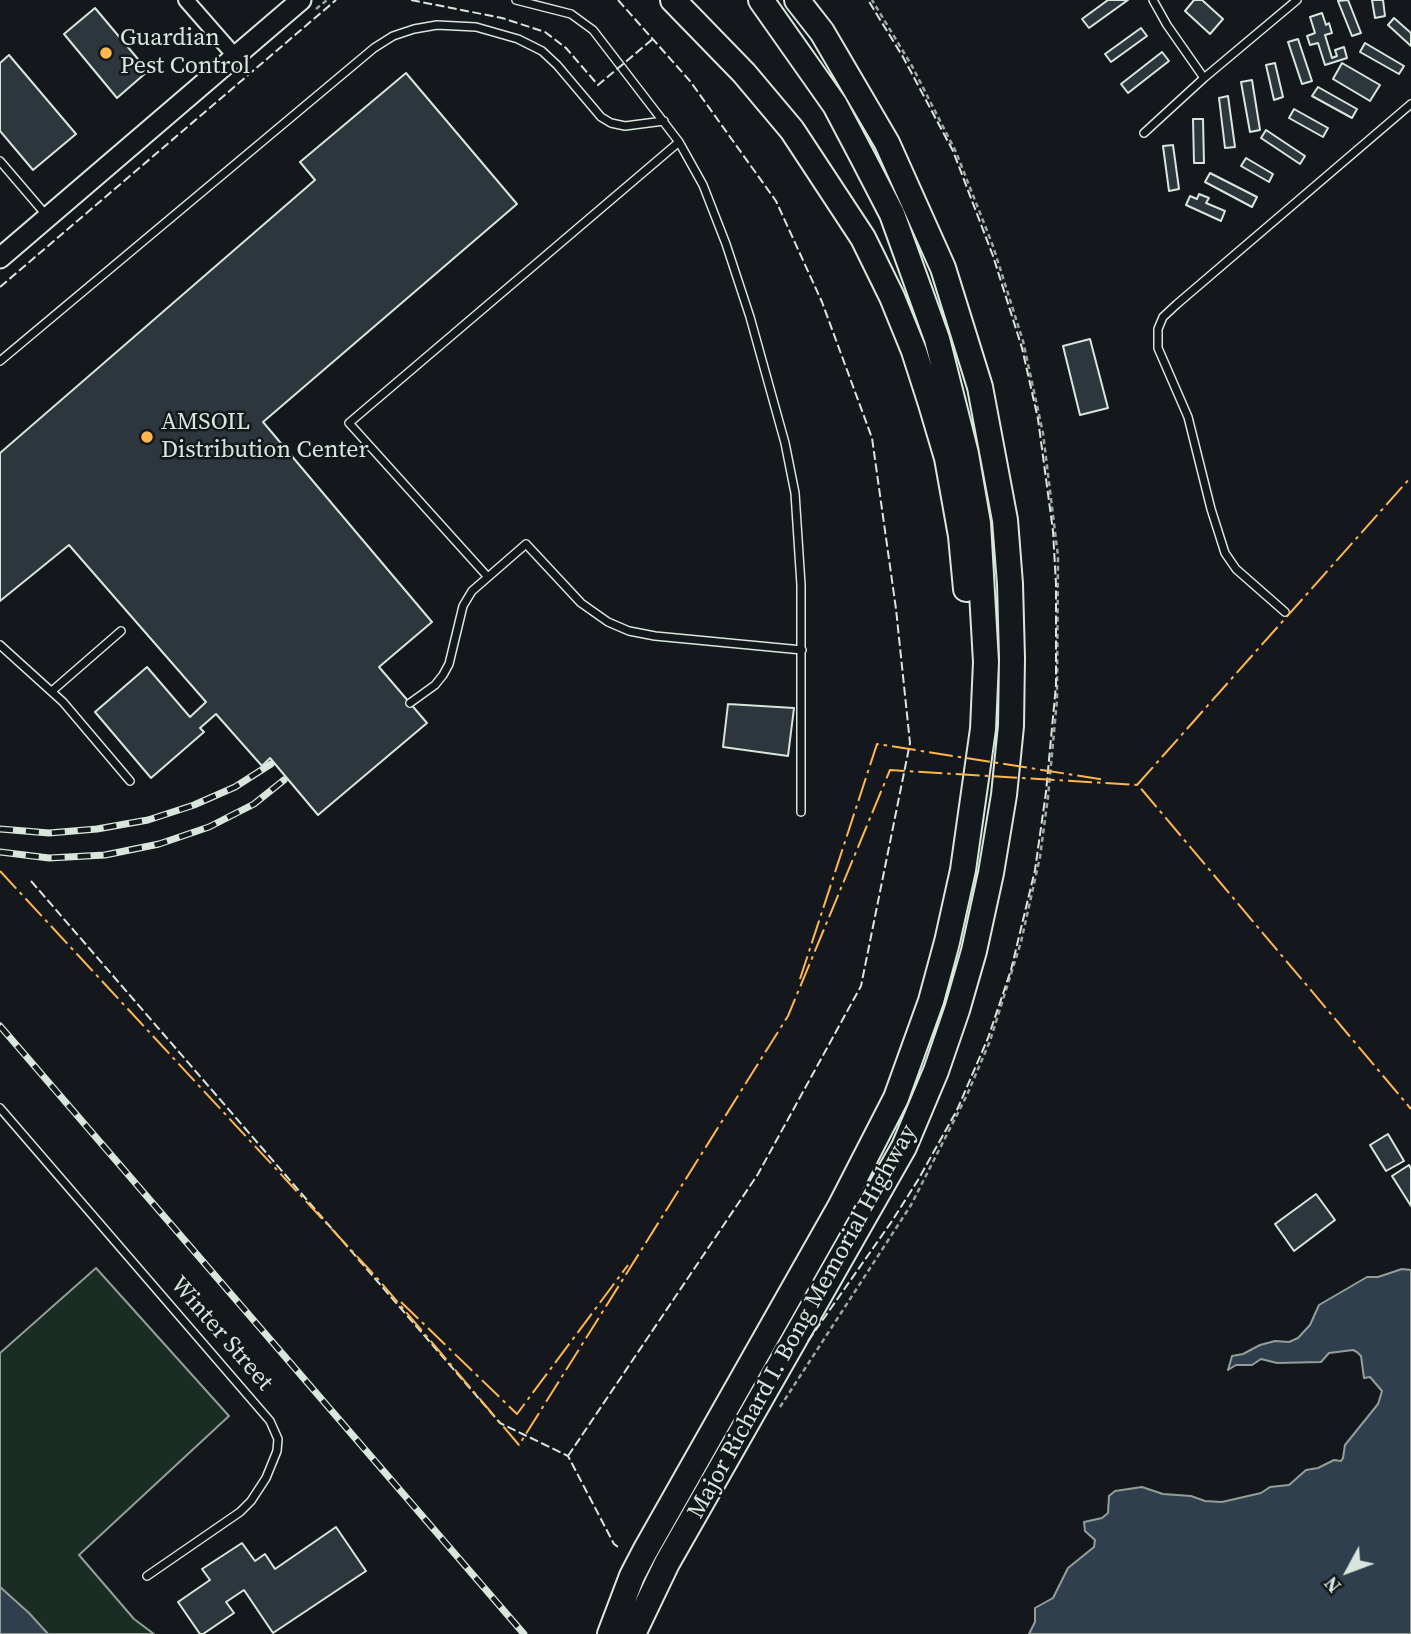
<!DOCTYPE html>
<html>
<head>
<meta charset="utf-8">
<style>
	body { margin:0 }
	#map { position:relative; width:1411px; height:1634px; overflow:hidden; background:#14181c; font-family:"Source Serif 4",serif }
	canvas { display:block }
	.north { position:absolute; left:1313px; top:1536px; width:70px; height:70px; -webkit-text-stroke:5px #14181c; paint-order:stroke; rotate:229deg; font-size:19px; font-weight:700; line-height:28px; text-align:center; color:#d8e6dc }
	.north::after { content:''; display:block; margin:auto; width:24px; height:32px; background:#d8e6dc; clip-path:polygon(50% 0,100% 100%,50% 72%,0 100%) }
</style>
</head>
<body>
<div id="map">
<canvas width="1411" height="1634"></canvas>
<div class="north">N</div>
</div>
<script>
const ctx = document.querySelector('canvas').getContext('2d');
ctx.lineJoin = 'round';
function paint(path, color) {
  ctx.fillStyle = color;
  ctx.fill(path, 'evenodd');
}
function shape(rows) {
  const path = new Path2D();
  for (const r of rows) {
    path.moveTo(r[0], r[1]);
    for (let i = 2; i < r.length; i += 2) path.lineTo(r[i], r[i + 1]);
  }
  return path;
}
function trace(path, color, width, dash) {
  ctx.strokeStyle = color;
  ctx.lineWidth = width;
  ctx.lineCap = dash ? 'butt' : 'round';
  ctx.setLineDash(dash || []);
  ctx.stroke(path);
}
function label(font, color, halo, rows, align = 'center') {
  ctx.font = font + ' "Source Serif 4",serif';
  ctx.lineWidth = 5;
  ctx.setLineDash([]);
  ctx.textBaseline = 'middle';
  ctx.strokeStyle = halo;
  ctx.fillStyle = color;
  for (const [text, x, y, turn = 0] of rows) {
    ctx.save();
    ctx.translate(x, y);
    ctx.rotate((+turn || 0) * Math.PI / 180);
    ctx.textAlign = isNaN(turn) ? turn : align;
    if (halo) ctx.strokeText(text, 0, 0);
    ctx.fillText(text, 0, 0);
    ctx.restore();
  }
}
const green = shape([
	[96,1268,229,1416,79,1555,134,1619,154,1634,48,1634,0,1587,0,1353,96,1268]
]);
paint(green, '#1a2d24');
trace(green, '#939e99', 2);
const water = shape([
	[1402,1269,1411,1270,1411,1634,1029,1634,1035,1622,1035,1608,1053,1598,1068,1568,1094,1547,1095,1540,1085,1531,1084,1522,1102,1518,1108,1513,1109,1496,1115,1491,1142,1487,1163,1494,1191,1496,1205,1501,1222,1502,1261,1493,1270,1487,1289,1485,1306,1470,1318,1468,1334,1460,1341,1461,1343,1458,1345,1445,1378,1404,1382,1391,1370,1377,1364,1378,1361,1356,1357,1352,1353,1350,1329,1353,1321,1362,1277,1363,1261,1359,1252,1365,1236,1365,1228,1370,1232,1356,1243,1354,1260,1345,1275,1341,1289,1342,1298,1338,1310,1325,1319,1305,1367,1277,1378,1277,1402,1269],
	[0,1587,29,1613,48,1634,0,1634,0,1587]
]);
paint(water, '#2f3f4d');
trace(water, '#939e99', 2);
const building = shape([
	[1108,0,1128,0,1089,28,1082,19,1108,0],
	[1194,0,1202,0,1223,19,1210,34,1185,11,1194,0],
	[1348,0,1361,33,1352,36,1338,1,1348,0],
	[1372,0,1383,0,1385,16,1375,18,1372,0],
	[95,8,148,71,117,98,64,34,95,8],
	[1322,13,1326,25,1329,23,1332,33,1325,35,1332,58,1337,56,1335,50,1344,47,1347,58,1325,65,1318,43,1310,45,1307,36,1315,33,1310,17,1322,13],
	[1394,18,1411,33,1411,46,1388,25,1394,18],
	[1141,28,1147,36,1111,62,1105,54,1141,28],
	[1298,39,1312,81,1302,84,1288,42,1298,39],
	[1365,43,1404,66,1399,74,1360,52,1365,43],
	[1162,52,1169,61,1128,93,1121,84,1162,52],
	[9,55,76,134,33,170,0,131,0,63,9,55],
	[1275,63,1283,97,1274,100,1266,65,1275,63],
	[1342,63,1380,85,1370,101,1333,79,1342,63],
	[406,73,517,204,263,422,432,622,379,667,427,723,318,815,270,758,262,766,216,714,200,728,204,732,151,778,95,712,147,667,190,717,206,702,69,545,0,601,0,453,315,180,300,162,406,73],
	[1252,80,1260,130,1250,132,1241,82,1252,80],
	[1318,87,1357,109,1352,118,1312,96,1318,87],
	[1228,96,1235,147,1225,148,1219,98,1228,96],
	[1294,109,1328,128,1323,137,1289,118,1294,109],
	[1193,119,1203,119,1204,163,1194,163,1193,119],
	[1266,130,1305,156,1300,164,1261,138,1266,130],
	[1173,145,1179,189,1169,191,1163,146,1173,145],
	[1246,158,1273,174,1269,182,1241,166,1246,158],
	[1210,173,1257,197,1252,207,1205,182,1210,173],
	[1199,194,1209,198,1206,203,1225,211,1221,221,1186,205,1190,196,1197,199,1199,194],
	[1090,339,1108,408,1080,415,1063,346,1090,339],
	[728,704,794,708,788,756,723,747,728,704],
	[1388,1134,1404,1161,1386,1171,1370,1145,1388,1134],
	[1409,1165,1411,1169,1411,1206,1392,1176,1409,1165],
	[1316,1194,1335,1220,1294,1251,1275,1224,1316,1194],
	[336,1527,366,1571,273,1633,244,1590,226,1602,234,1613,203,1634,200,1634,178,1602,210,1580,202,1569,242,1543,255,1561,265,1554,275,1569,336,1527]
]);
paint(building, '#2c363c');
trace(building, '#d8e6dc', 2);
const lane = shape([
	[516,0,571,14,593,30,679,142,703,185,726,244,750,317,785,443,795,493,801,585,801,812],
	[1153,0,1167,25,1204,78],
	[1144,133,1204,78,1297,0],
	[0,161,47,216],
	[0,361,374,48,393,36,414,29,437,25,476,27,518,39,542,51,557,65,601,117,611,123,625,126,664,121],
	[487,576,349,423,679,142],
	[1285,612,1236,569,1225,553,1211,509,1188,417,1158,348,1158,329,1163,317,1177,304,1411,104],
	[0,645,63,702,130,781],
	[52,691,121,631],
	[410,703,435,685,443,675,449,664,463,606,472,591,526,544,581,603,608,622,629,631,655,636,802,650],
	[0,1108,270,1421,278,1439,277,1451,266,1478,251,1501,240,1512,147,1576]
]);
const street = shape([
	[186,0,235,56]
]);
const secondary = shape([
	[0,258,301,0]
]);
const highway = shape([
	[673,0,744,73,792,130,863,238,892,297,914,351,931,404,947,458,961,536,966,589],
	[610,1634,632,1576,645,1551,840,1207,896,1098,931,1001,947,942,963,870,983,729,986,662,978,523,966,454,937,339,892,214,863,158,835,105,761,0],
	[633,1634,667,1563,904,1147,936,1071,957,1010,974,951,991,873,1004,795,1011,726,1012,658,1010,584,1005,520,980,387,943,268,887,143,822,32,797,0]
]);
trace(lane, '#d8e6dc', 10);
trace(street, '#d8e6dc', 18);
trace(secondary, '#d8e6dc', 23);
trace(highway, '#d8e6dc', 28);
trace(shape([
	[316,9,327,0],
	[780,1407,911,1205,967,1095,990,1041,1021,942,1040,857,1048,797,1057,700,1058,556,1043,433,1023,341,993,246,956,152,912,66,872,0]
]), '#9da8a2', 2.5, [5, 3.5]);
trace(lane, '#14181c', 7);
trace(street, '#14181c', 14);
trace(secondary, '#14181c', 19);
trace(highway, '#14181c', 24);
const rail = shape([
	[0,829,49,833,97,829,148,820,194,805,235,787,271,764],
	[0,852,49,858,105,855,159,844,209,827,254,804,284,780],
	[0,1026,524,1634]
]);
trace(rail, '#d8e6dc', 7);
trace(rail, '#14181c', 4.5, [13]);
trace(shape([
	[411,0,502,18,545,32,566,48,598,85,654,38],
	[0,287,336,0],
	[31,881,500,1423,568,1456,614,1544,618,1547],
	[808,1341,892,1221,918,1180,957,1110,988,1038,1011,970,1035,870,1046,792,1056,685,1056,584,1053,531,1038,419,1022,348,993,256,953,151,903,57,868,0],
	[568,1456,758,1174,861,986,910,743,896,609,872,438,822,302,776,201,690,81,618,0]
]), '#d8e6dc', 2, [9, 3.5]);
trace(shape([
	[1137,785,1411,477],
	[0,871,378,1279,519,1445,788,1016,890,770,1138,785,1411,1109],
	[800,979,877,744,1106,780],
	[401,1302,517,1414,628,1265]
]), '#ffb74d', 2, [24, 5, 3.5, 5]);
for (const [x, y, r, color] of [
	[106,53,7,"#ffb74d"],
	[147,437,7,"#ffb74d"]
]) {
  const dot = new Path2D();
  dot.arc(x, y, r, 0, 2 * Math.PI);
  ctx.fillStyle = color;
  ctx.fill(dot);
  trace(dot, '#14181c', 2.5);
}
label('24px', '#d8e6dc', '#14181c', [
	["Guardian",120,39],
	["Pest Control",120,67],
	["AMSOIL",161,423],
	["Distribution Center",161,451]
], 'left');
label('24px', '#d8e6dc', '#14181c', [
	["Major Richard I. Bong Memorial Highway",803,1322,-61],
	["Winter Street",221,1334,49]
]);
</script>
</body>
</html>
